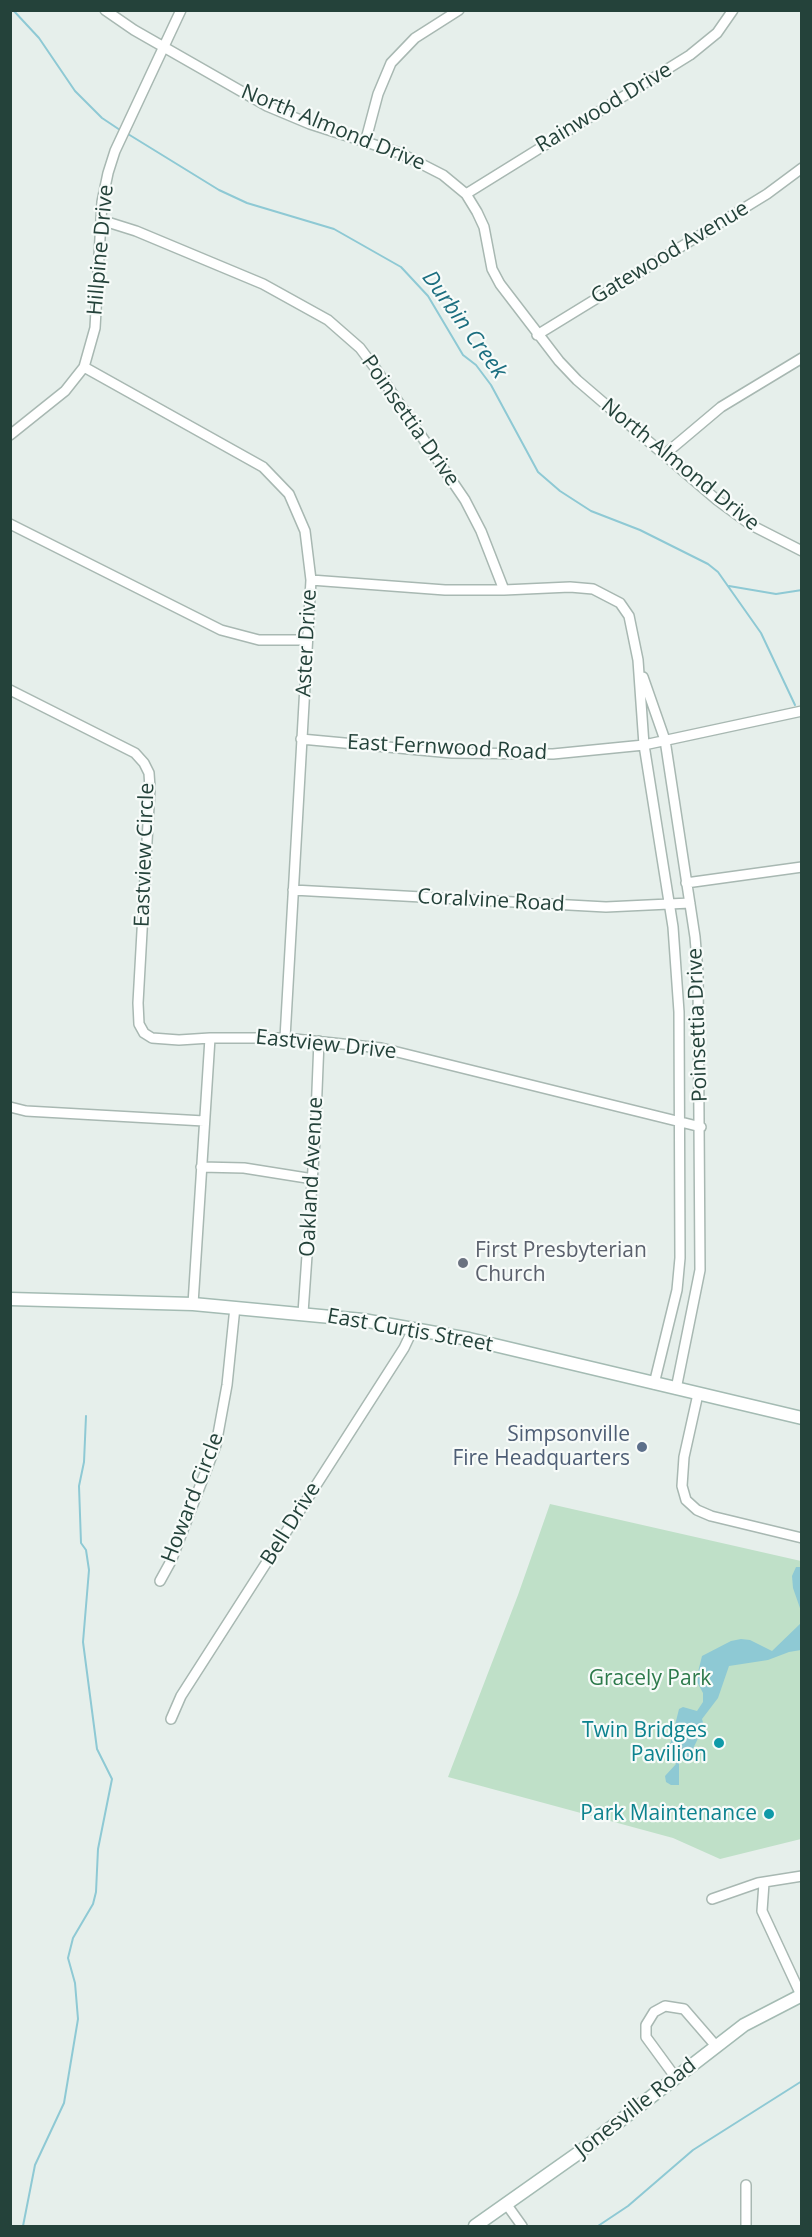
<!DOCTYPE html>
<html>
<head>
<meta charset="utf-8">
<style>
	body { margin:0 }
	#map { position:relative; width:812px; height:2237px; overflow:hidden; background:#e6efeb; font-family:"Open Sans",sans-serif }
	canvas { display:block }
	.frame { position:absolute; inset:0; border:12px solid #24423a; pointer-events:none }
</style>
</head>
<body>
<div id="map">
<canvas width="812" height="2237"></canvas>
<div class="frame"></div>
</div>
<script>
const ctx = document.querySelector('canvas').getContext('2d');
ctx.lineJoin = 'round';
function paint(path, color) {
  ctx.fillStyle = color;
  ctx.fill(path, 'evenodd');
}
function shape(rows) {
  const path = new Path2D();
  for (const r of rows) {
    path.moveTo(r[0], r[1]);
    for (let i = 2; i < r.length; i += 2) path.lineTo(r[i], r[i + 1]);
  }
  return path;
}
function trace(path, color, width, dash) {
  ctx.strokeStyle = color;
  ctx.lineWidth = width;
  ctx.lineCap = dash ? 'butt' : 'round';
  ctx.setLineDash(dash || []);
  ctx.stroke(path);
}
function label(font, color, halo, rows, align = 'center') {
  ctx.font = font + ' "Open Sans",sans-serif';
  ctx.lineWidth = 4.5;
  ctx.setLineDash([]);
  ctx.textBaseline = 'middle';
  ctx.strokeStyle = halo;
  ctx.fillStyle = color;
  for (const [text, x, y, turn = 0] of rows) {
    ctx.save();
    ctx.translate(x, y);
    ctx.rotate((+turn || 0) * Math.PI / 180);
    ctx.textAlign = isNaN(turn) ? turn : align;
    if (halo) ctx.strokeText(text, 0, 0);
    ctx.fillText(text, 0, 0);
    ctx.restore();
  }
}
paint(shape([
	[550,1504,801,1561,801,1839,720,1859,673,1838,448,1777,518,1595]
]), '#bfe0c8');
paint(shape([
	[796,1567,801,1567,801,1611,793,1588,792,1576],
	[801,1623,801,1650,789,1652,768,1660,729,1666,718,1698,702,1719,704,1726,689,1757,679,1762,679,1785,671,1785,666,1782,665,1776,676,1764,669,1749,679,1709,683,1707,697,1711,703,1702,703,1693,696,1680,702,1656,731,1641,741,1639,750,1640,772,1651]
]), '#8ec9d4');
trace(shape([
	[13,10,39,38,75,91,102,118,120,130],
	[128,134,219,190,247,203,334,229,401,267,428,296,463,355,476,365,491,385,538,472,560,491,591,511,640,530,708,564,718,572,761,633,795,705],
	[729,586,776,594,802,590],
	[23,2226,35,2165,64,2103,78,2019,75,1983,68,1958,73,1938,93,1904,96,1892,98,1849,112,1779,97,1749,83,1642,89,1570,86,1550,81,1543,79,1486,84,1462,86,1416],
	[598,2226,628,2206,693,2150,802,2081]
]), '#8ec9d4', 2);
const street = shape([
	[105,10,134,30,267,106,310,124,400,153,443,175,466,194,477,212,484,227,492,269,500,284,559,361,577,380,717,500,751,525,802,551],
	[365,143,378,94,391,63,415,38,459,10],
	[466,194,690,55,717,33,733,10],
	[101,220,136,231,263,284,328,320,360,348,375,368,465,500,481,531,504,590,570,587,593,589,620,603,629,616,638,660,644,745,673,927,679,1012,680,1258,677,1290,654,1384],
	[537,335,767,194,802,168],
	[84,367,263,467,289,494,305,531,311,580,285,1038],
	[10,435,65,391,84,367,95,328,102,202,108,173,115,151,181,10],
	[664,455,721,407,802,358],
	[10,524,221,630,259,640,306,640],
	[311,580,445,590,504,590],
	[643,677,665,740,695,937,698,973,700,1270,676,1389],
	[10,690,135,753,144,763,149,773,150,788,138,1003,139,1024,144,1033,152,1038,179,1040,210,1038],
	[301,739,452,753,553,754,644,745,802,711],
	[686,883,802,867],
	[293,890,606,907,690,903],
	[10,1107,26,1111,204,1121],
	[201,1167,244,1168,313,1179],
	[193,1304,210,1038,285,1038,381,1048,701,1127],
	[303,1313,315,1140,319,1041],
	[698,1394,684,1457,682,1486,686,1500,697,1510,711,1516,802,1538],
	[160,1581,171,1561,216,1445,227,1385,235,1307],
	[171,1719,181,1696,404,1348,413,1329],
	[764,1883,762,1911,801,1995],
	[712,1899,758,1883,802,1876],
	[676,2078,646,2037,646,2025,654,2012,665,2006,684,2009,716,2046],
	[746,2185,746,2226],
	[507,2205,522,2226]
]);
const secondary = shape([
	[10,1299,193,1304,363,1320,469,1339,802,1418],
	[475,2226,577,2154,744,2025,802,1995]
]);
trace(street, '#a8b8b2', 12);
trace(secondary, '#a4bbb3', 15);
trace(street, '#fff', 9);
trace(secondary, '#fff', 12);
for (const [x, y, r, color] of [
	[463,1263,6,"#6b7280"],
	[642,1447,6,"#5c6f8a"],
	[719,1743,6,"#0f9aa8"],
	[769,1814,6,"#0f9aa8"]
]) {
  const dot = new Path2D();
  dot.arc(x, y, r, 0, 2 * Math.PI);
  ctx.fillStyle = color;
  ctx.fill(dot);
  trace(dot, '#f7fbf9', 2);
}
label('21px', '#24423a', '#f7fbf9', [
	["Rainwood Drive",604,108,-31],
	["North Almond Drive",333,128,22],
	["Hillpine Drive",101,250,-85],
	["Gatewood Avenue",670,253,-31],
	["Poinsettia Drive",410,421,55],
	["North Almond Drive",680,465,39],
	["Aster Drive",307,643,-87],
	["East Fernwood Road",447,748,3],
	["Eastview Circle",145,855,-88],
	["Coralvine Road",491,901,3],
	["Poinsettia Drive",698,1025,-92],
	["Eastview Drive",326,1045,6],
	["Oakland Avenue",312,1177,-87],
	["East Curtis Street",410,1331,10],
	["Howard Circle",193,1498,-69],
	["Bell Drive",291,1524,-58],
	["Jonesville Road",636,2108,-38]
]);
label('21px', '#5b616d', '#f7fbf9', [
	["First Presbyterian",475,1251],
	["Church",475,1275]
], 'left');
label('21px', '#4e5e75', '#f7fbf9', [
	["Simpsonville",630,1435],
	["Fire Headquarters",630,1459]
], 'right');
label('21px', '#2d7a4b', '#f7fbf9', [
	["Gracely Park",650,1679]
]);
label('21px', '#0d838f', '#f7fbf9', [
	["Twin Bridges",707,1731],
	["Pavilion",707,1755],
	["Park Maintenance",757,1814]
], 'right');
label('italic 22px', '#1c6f80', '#f7fbf9', [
	["Durbin Creek",464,325,54]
]);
</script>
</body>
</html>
